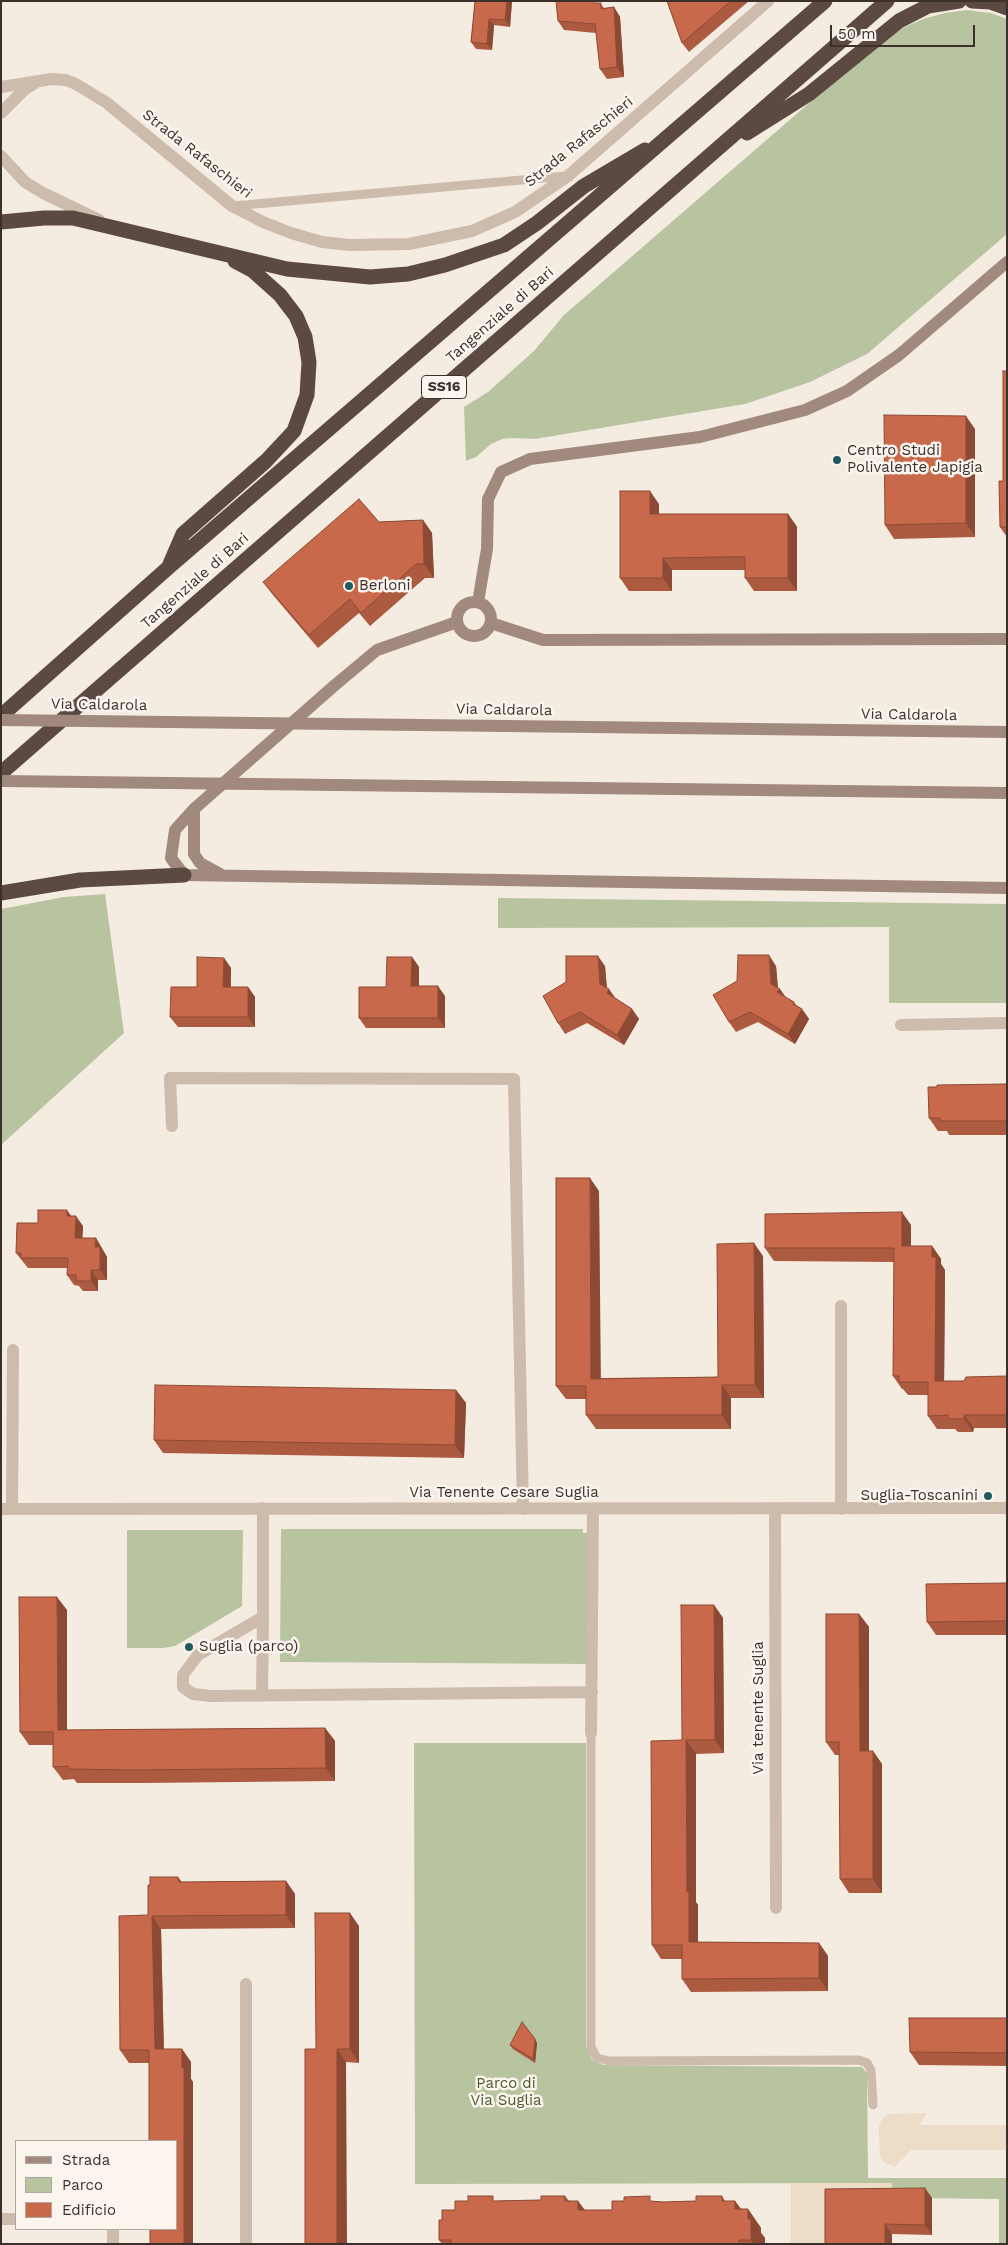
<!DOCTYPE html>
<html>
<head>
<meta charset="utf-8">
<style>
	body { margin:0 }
	#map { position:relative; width:1008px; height:2245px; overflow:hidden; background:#f4ebe1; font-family:"Work Sans",sans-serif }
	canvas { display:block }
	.frame { position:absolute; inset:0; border:2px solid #3b302b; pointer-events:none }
	.legend { position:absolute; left:15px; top:2140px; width:162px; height:90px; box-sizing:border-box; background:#fbf5ee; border:1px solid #aea6a0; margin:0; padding:6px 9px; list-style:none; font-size:15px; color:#3b302b }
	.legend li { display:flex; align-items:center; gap:10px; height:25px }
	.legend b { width:25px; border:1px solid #aea6a0 }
	.scale { position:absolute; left:830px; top:25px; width:145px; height:22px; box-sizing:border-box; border:2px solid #3b302b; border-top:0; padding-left:6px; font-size:15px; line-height:18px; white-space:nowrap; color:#3b302b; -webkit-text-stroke:4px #fbf5ee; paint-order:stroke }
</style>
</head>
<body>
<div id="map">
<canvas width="1008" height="2245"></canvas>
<div class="frame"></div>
<ul class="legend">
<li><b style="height:6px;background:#a18a7d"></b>Strada</li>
<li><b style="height:14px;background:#b8c4a0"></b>Parco</li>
<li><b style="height:14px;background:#c8694b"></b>Edificio</li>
</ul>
<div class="scale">50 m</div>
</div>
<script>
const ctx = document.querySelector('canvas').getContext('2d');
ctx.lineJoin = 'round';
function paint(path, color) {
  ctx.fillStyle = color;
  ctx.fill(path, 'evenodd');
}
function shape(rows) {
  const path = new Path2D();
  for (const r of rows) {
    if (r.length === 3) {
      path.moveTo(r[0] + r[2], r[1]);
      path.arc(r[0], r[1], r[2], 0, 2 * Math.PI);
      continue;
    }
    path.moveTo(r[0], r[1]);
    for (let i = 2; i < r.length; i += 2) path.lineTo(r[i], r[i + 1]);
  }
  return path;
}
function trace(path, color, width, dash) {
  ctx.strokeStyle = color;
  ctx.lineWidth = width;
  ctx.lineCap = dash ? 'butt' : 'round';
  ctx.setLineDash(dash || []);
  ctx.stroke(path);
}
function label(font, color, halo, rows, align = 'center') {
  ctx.font = font + ' "Work Sans",sans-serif';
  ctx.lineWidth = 5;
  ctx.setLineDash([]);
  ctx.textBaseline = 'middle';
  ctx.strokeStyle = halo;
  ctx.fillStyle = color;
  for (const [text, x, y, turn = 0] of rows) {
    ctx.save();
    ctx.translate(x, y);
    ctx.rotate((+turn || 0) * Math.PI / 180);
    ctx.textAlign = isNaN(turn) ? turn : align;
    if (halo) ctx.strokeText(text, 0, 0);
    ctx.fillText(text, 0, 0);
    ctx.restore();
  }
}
paint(shape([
	[967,10,991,13,1007,19,1007,234,867,354,810,382,745,404,535,439,511,438,502,439,491,444,476,457,466,461,464,407,488,392,534,351,564,315,881,41,903,28,923,19,945,13],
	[105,894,124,1033,1,1145,1,909,64,897],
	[498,898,1007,904,1007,1003,889,1003,889,927,498,928],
	[281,1529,583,1529,583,1533,589,1533,589,1664,280,1662],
	[127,1530,243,1530,242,1606,175,1646,163,1648,127,1648],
	[414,1743,586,1743,586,2046,592,2060,603,2065,862,2067,867,2073,868,2178,1007,2178,1007,2244,999,2244,999,2199,903,2198,892,2211,892,2183,415,2184]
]), '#b8c4a0');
paint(shape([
	[927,2113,919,2125,1007,2125,1007,2150,911,2150,895,2167,883,2162,880,2155,879,2139,879,2125,883,2118,890,2114],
	[791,2183,892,2183,892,2198,832,2244,791,2244]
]), '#ecdcc8');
trace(shape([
	[233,206,566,176],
	[591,1733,591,2047,597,2058,609,2061,859,2060,867,2063,871,2070,873,2105]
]), '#cdbbac', 9);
trace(shape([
	[1,87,52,79,66,80,76,84,107,103,232,206,263,222,291,233,322,242,350,245,409,244,472,231,515,212,568,176,768,1],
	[1,113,24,90,35,83],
	[1,156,25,182,43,193,99,220],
	[901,1025,1007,1023],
	[172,1126,170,1078,514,1079,523,1509],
	[263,1508,263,1617,198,1655,183,1675,183,1687,193,1694,211,1696,592,1692],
	[1,1509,1007,1508],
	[12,1509,13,1350],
	[775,1509,776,1908],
	[841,1509,841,1306],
	[262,1695,263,1617],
	[591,1733,593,1509],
	[246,1984,246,2244],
	[1,2219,16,2219],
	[113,2229,113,2244]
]), '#cdbbac', 12);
trace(shape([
	[474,619,17],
	[478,602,487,549,488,499,501,472,530,459,700,437,805,410,847,391,899,355,1007,262],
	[457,622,377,650,335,685,194,809,175,830,171,858,184,875,1007,888],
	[491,623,543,640,1007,639],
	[194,809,194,854,200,863,222,875]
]), '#a18a7d', 12);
trace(shape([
	[972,1,990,2,1007,8],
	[747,133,809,94,899,21,928,6,959,1],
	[1,222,44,218,73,218,287,269,370,277,408,274,445,265,504,245,537,223,584,186,645,150],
	[170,564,183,534,266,461,294,431,307,395,309,362,305,337,296,316,280,295,252,270,235,261],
	[1,716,169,567,825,1],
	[1,773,887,1],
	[1,893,80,880,184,875]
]), '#5c4a42', 15);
trace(shape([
	[1,720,1007,732],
	[1,781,1007,793]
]), '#a18a7d', 12);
paint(shape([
	[475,1,512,1,510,27,494,25,492,50,476,49,471,42],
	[667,1,749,1,689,52,682,43],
	[600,3,604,8,614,7,620,17,624,77,607,79,600,69,596,33,564,30,558,21],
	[1007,371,1007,537,1000,527,1003,481],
	[975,429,975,537,894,539,885,525],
	[659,504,659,514,788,514,797,527,797,591,754,591,745,578,745,570,672,570,672,591,629,591,620,578],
	[423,520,432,533,434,578,425,578,370,626,359,613,318,648,273,595,263,582,379,522],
	[412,957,419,967,419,986,445,996,445,1028,366,1028,359,1018],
	[224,958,231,968,231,987,248,987,255,997,255,1027,178,1027,170,1017],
	[605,966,607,988,615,998,632,1009,639,1019,624,1045,587,1023,565,1034,558,1023],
	[776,966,778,988,786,998,796,1005,802,1009,809,1019,795,1044,758,1022,736,1032,729,1022],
	[1007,1084,1007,1135,949,1135,947,1131,938,1131,929,1118,937,1087],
	[599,1191,600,1378,718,1377,763,1256,764,1398,731,1398,731,1429,596,1429,586,1415,586,1399,566,1399,556,1386],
	[72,1216,83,1226,82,1238,96,1238,107,1257,107,1280,98,1280,98,1291,83,1291,79,1286,74,1285,67,1275,68,1268,28,1268,16,1253,38,1223],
	[911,1225,911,1246,932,1246,941,1259,941,1264,945,1270,944,1381,964,1381,1007,1376,1007,1428,974,1428,973,1432,958,1432,955,1429,937,1429,928,1416,928,1395,908,1395,903,1389,902,1389,893,1376,894,1262,774,1261,765,1248],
	[456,1390,466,1403,464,1458,163,1453,154,1440],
	[1007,1583,1007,1635,936,1635,927,1622],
	[714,1605,723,1618,724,1753,696,1754,696,1902,698,1905,698,1942,819,1943,828,1956,828,1991,691,1992,682,1979,682,1959,661,1959,652,1945,682,1740],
	[67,1610,67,1730,325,1728,335,1741,335,1781,142,1783,77,1783,74,1779,63,1780,53,1767,53,1745,29,1745,20,1732],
	[859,1614,869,1627,869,1751,873,1751,882,1764,882,1893,849,1893,840,1879,840,1755,835,1755,826,1742],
	[178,1877,182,1882,286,1881,295,1894,295,1928,161,1929,164,2049,182,2049,191,2062,191,2079,193,2082,193,2244,150,2244,149,2063,129,2063,120,2050,148,1915,150,1885],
	[359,1926,359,2063,346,2062,316,2049],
	[1007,2018,1007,2066,919,2065,910,2052],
	[537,2043,535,2063,513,2049,510,2045],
	[565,2196,569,2201,578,2201,585,2210,612,2210,654,2201,663,2202,696,2201,722,2196,725,2201,735,2201,741,2209,748,2209,761,2228,761,2233,765,2238,765,2244,442,2244,439,2240,442,2220,455,2210,497,2201,541,2200],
	[932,2198,932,2235,892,2234,825,2244]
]), '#ac5a40');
paint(shape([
	[507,1,512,1,510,27,505,20],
	[614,7,620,17,624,77,617,67],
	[489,19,494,25,492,50,487,44],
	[966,416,975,429,975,537,966,523],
	[650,491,659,504,659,527,650,514],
	[788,514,797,527,797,591,788,578],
	[423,520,432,533,434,578,424,564],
	[663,558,672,570,672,591,663,578],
	[769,955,776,966,778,991,780,989,787,999,784,1003,771,984],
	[598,956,605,966,607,994,600,984],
	[412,957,419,967,419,996,411,986],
	[224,958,231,968,230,997,223,987],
	[438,986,445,996,445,1028,438,1018],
	[248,987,255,997,255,1027,248,1017],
	[609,989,616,999,607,993],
	[794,1002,800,1012,802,1009,809,1019,795,1044,788,1034],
	[632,1009,639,1019,624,1045,617,1035],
	[590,1178,599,1191,601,1392,591,1379],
	[67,1210,74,1220,67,1216],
	[902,1212,911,1225,911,1259,902,1246],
	[76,1216,83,1226,82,1248,75,1238],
	[96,1238,107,1257,107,1280,100,1270,95,1247],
	[754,1243,763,1256,764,1398,755,1385],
	[932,1246,941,1259,941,1264,945,1270,944,1394,935,1381],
	[91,1270,98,1280,98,1291,91,1281],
	[722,1385,731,1398,731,1429,722,1415],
	[456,1390,466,1403,464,1458,455,1445],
	[964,1415,974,1428,973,1432,964,1419],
	[57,1597,67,1610,67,1743,58,1730],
	[714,1605,723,1618,724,1753,715,1740],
	[859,1614,869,1627,869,1764,860,1751],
	[325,1728,335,1741,335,1781,326,1768],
	[686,1740,696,1754,696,1902,698,1905,698,1956,689,1942,687,1892],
	[873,1751,882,1764,882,1893,873,1879],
	[286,1881,295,1894,295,1928,286,1915],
	[350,1913,359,1926,359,2063,350,2049],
	[152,1916,161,1929,164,2063,155,2049],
	[819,1943,828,1956,828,1991,819,1978],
	[535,2039,537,2043,535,2063,533,2059],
	[182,2049,191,2062,191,2079,193,2082,193,2244,184,2244],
	[337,2049,346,2062,347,2244,337,2244],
	[925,2188,932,2198,932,2235,925,2225],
	[578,2201,591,2220,578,2210],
	[735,2201,748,2219,748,2209,761,2228,761,2233,765,2238,765,2244,754,2244,751,2240,735,2209],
	[885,2224,892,2234,892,2244,885,2244]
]), '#8c4a34');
const building = shape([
	[475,1,507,1,505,20,489,19,487,44,471,42,475,1],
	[556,1,594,1,594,3,601,3,601,9,614,7,617,67,600,69,595,24,558,21,556,1],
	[667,1,731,1,682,43,667,1],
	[1003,371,1007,371,1007,527,1000,527,999,481,1003,481,1003,371],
	[884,415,966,416,966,523,885,525,884,415],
	[620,491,650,491,650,514,788,514,788,578,745,578,745,557,724,557,663,558,663,578,620,578,620,491],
	[359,499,379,522,423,520,424,564,416,564,361,613,350,599,309,635,263,582,359,499],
	[738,955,769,955,771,984,780,989,777,992,794,1002,793,1004,802,1009,788,1034,750,1012,729,1022,713,995,737,981,738,955],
	[566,956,598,956,600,984,609,989,607,993,632,1009,617,1035,580,1012,558,1023,543,996,566,982,566,956],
	[197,957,224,958,223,987,248,987,248,1017,170,1017,171,987,197,987,197,957],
	[387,957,412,957,411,986,438,986,438,1018,359,1018,359,987,386,987,387,957],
	[1007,1084,1007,1121,940,1121,940,1118,929,1118,928,1087,937,1087,937,1085,1007,1084],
	[556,1178,590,1178,591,1379,718,1377,717,1244,754,1243,755,1385,722,1385,722,1415,586,1415,586,1386,556,1386,556,1178],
	[38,1210,67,1210,67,1216,76,1216,75,1238,96,1238,95,1247,100,1247,100,1270,91,1270,91,1281,76,1281,76,1275,67,1275,68,1258,21,1258,21,1253,16,1253,17,1223,38,1223,38,1210],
	[902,1212,902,1246,932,1246,932,1257,936,1257,935,1381,964,1381,966,1377,1007,1376,1007,1415,964,1415,964,1419,949,1419,948,1415,928,1416,928,1382,899,1382,899,1376,893,1376,894,1248,765,1248,765,1214,902,1212],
	[155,1385,456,1390,455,1445,154,1440,155,1385],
	[1007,1583,1007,1621,927,1622,926,1584,1007,1583],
	[19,1597,57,1597,58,1730,325,1728,326,1768,132,1770,68,1769,68,1766,53,1767,53,1732,20,1732,19,1597],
	[681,1605,714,1605,715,1740,686,1740,687,1892,689,1892,689,1942,819,1943,819,1978,682,1979,682,1945,652,1945,651,1741,682,1740,681,1605],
	[826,1614,859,1614,860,1751,873,1751,873,1879,840,1879,839,1742,826,1742,826,1614],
	[150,1877,178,1877,179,1882,286,1881,286,1915,152,1916,155,2049,182,2049,182,2068,184,2068,184,2244,150,2244,150,2229,176,2229,176,2141,149,2141,149,2050,120,2050,119,1916,148,1915,148,1885,150,1885,150,1877],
	[315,1913,350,1913,350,2049,337,2049,337,2244,305,2244,305,2049,316,2049,315,1913],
	[909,2018,1007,2018,1007,2053,910,2052,909,2018],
	[522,2022,535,2039,533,2059,510,2045,522,2022],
	[925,2188,925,2225,885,2224,885,2244,825,2244,825,2189,925,2188],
	[468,2196,493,2196,493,2201,541,2200,541,2196,565,2196,565,2201,578,2201,578,2210,612,2210,612,2201,624,2201,624,2197,650,2196,650,2201,663,2202,696,2201,696,2196,722,2196,722,2201,735,2201,735,2209,748,2209,748,2219,751,2219,751,2240,739,2240,739,2244,451,2244,451,2240,439,2240,439,2220,442,2220,442,2210,455,2210,455,2201,468,2201,468,2196]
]);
paint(building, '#c8694b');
trace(building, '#8c4a34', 1);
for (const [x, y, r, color] of [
	[837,460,5,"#1f5a5e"],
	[349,586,5,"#1f5a5e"],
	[988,1496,5,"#1f5a5e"],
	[189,1647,5,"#1f5a5e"]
]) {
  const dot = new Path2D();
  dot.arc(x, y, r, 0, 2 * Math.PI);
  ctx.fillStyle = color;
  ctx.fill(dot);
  trace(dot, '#fbf5ee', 2);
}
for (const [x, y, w] of [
	[444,387,45]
]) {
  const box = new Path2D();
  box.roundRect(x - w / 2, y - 11.5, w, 23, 4);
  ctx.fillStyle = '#fbf5ee';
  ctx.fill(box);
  trace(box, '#3b302b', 1);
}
label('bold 14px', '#3b302b', null, [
	["SS16",444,387]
]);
label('15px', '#3b302b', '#fbf5ee', [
	["Strada Rafaschieri",579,142,-39],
	["Strada Rafaschieri",197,154,38],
	["Tangenziale di Bari",500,315,-41],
	["Tangenziale di Bari",195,581,-41],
	["Via Caldarola",99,705,1],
	["Via Caldarola",504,710,1],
	["Via Caldarola",909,715,1],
	["Via Tenente Cesare Suglia",504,1493],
	["Via tenente Suglia",759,1708,-90]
]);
label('15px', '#3b302b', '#fbf5ee', [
	["Centro Studi",847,451],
	["Polivalente Japigia",847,468],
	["Berloni",359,586],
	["Suglia-Toscanini",978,1496,"right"],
	["Suglia (parco)",199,1647]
], 'left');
label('15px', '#4a5a2e', '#fbf5ee', [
	["Parco di",506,2084],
	["Via Suglia",506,2101]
]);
</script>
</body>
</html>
